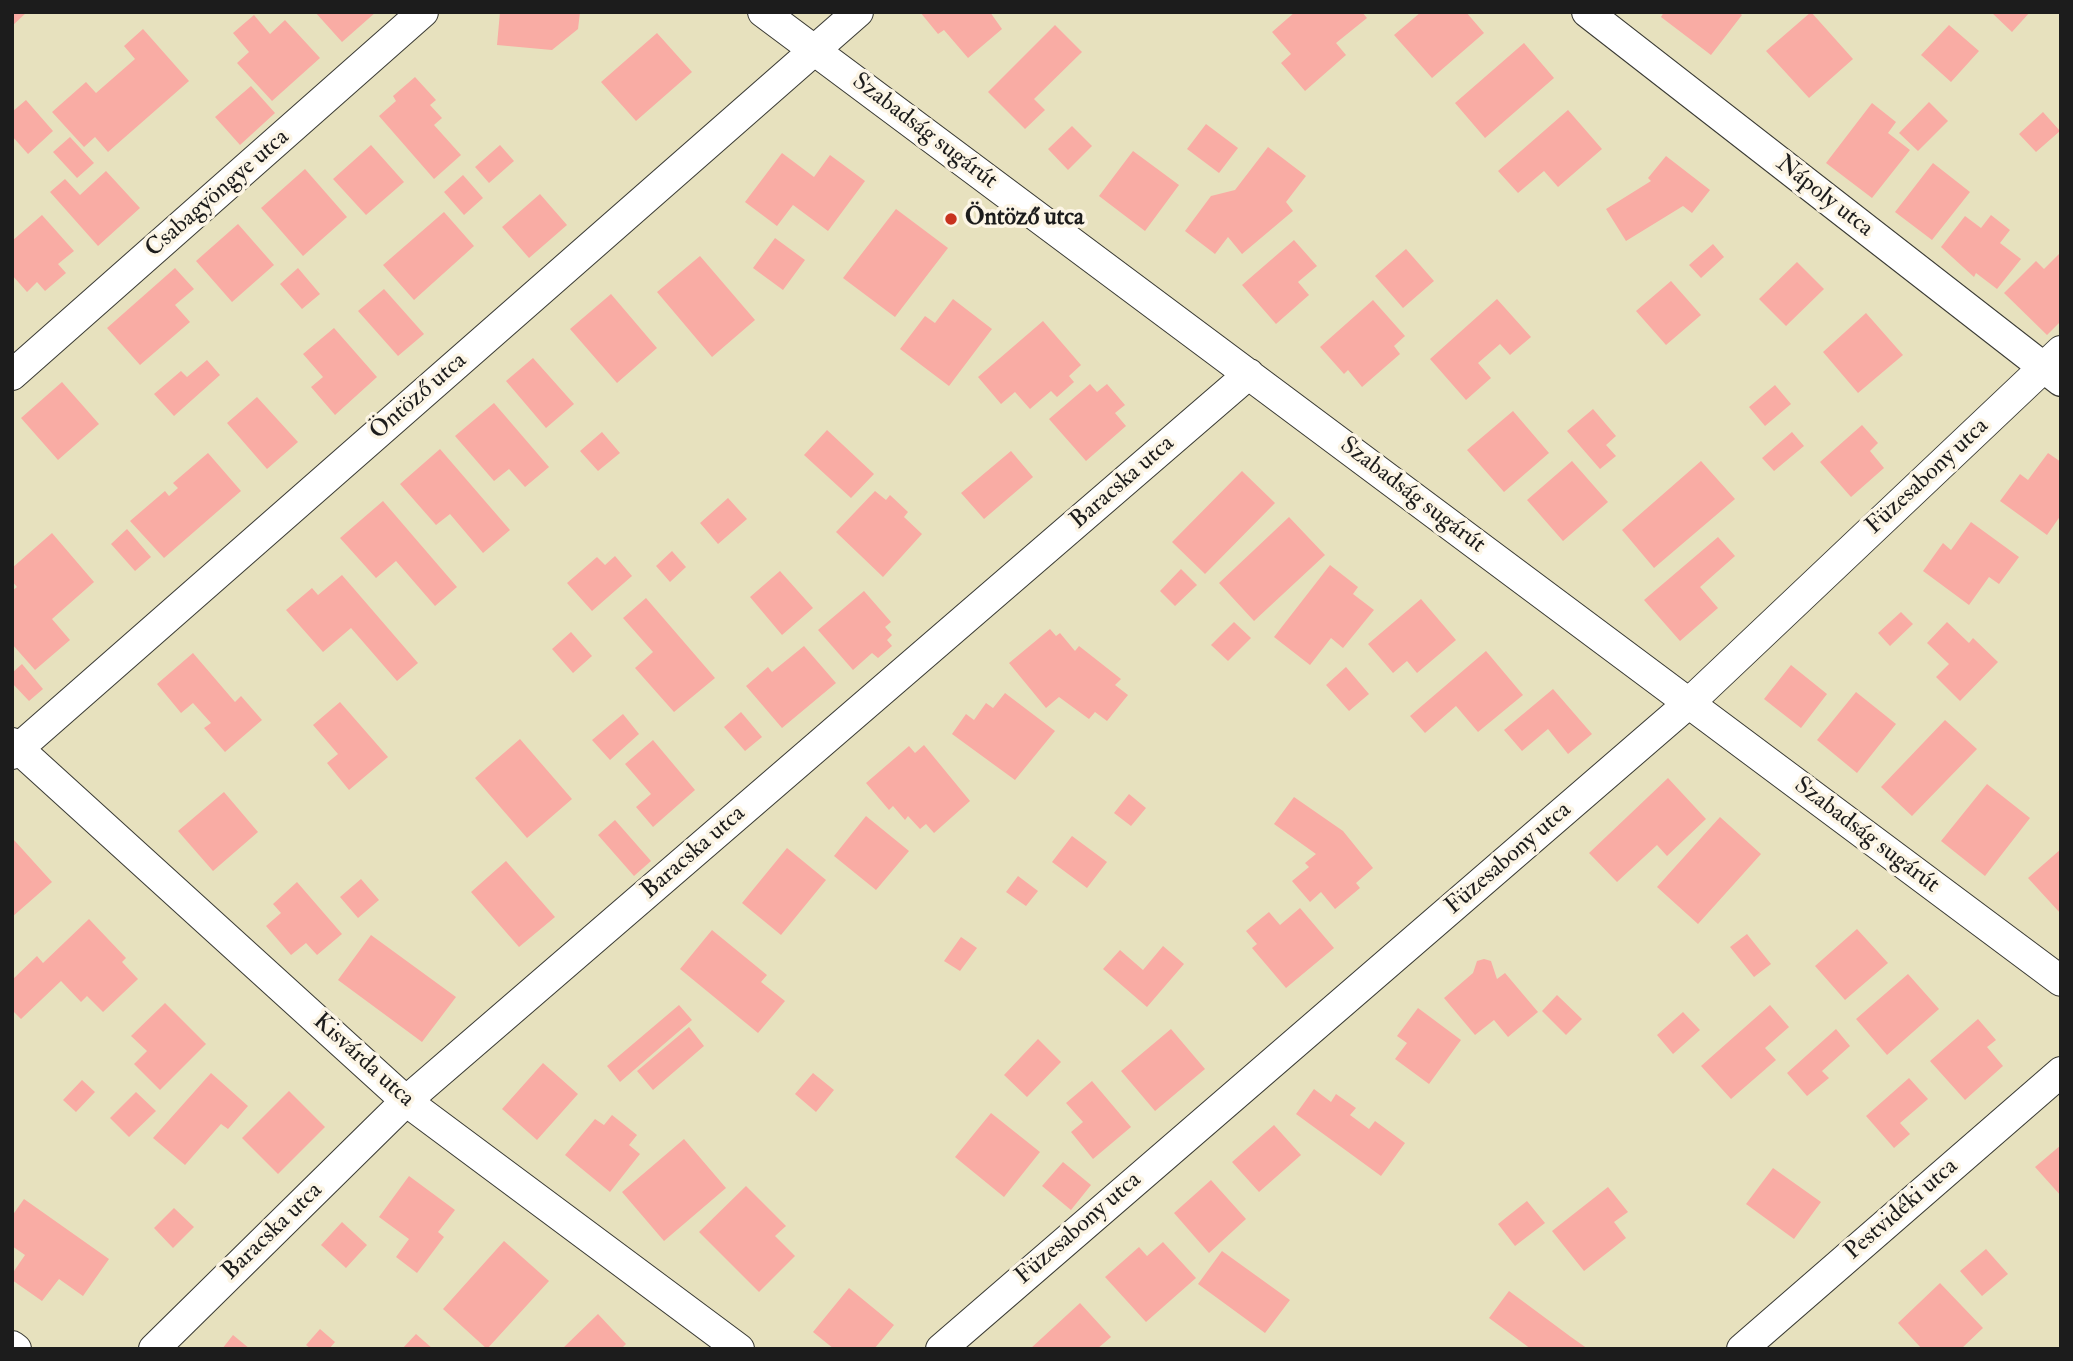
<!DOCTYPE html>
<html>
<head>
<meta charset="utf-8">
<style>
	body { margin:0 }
	#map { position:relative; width:2073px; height:1361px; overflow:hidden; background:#e7e1be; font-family:"IM FELL Double Pica",serif }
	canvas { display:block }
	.frame { position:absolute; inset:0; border:14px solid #1c1c1c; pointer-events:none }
</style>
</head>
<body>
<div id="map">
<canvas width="2073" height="1361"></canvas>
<div class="frame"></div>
</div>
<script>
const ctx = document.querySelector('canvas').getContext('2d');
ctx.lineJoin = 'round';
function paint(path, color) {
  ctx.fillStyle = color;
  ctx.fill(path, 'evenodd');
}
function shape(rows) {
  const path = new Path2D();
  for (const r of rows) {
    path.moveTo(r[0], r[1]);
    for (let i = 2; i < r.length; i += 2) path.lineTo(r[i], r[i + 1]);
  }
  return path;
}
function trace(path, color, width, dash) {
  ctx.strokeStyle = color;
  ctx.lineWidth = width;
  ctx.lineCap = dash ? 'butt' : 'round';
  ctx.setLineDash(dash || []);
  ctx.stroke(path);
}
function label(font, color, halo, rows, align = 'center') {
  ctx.font = font + ' "IM FELL Double Pica",serif';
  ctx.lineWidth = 7;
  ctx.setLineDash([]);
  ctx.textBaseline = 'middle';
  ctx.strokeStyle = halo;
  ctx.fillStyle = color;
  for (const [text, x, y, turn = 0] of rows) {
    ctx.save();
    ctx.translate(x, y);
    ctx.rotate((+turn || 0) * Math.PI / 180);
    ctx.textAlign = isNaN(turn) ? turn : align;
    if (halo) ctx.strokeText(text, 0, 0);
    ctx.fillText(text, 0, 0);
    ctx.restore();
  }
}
paint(shape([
	[12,12,27,12,12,26],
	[315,12,376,12,342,42],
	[500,12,580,12,578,29,552,50,497,45],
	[920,12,990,12,1002,29,968,58,944,30,938,34],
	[1295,12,1362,12,1367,18,1336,43,1346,55,1305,91,1281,63,1291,54,1272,32],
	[1421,12,1466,12,1484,33,1432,78,1394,35],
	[1664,12,1738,12,1742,15,1711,55,1661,17],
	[1811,12,1853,59,1809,98,1766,51],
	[1991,12,2030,12,2012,32],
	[254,15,270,34,285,20,320,58,272,101,237,63,249,52,233,33],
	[1055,25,1082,52,1034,99,1045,110,1025,129,988,92],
	[1949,25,1979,51,1951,82,1921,55],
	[143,29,189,81,108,152,95,137,84,147,52,112,86,82,96,93,135,59,124,46],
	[657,33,692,72,636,121,601,82],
	[1524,43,1554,78,1485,138,1455,103],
	[415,77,436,100,430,105,442,118,434,125,461,155,434,179,379,116,396,101,393,96],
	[251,86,275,113,240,145,215,117],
	[26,100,53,131,28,154,12,136,12,112],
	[1929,102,1948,121,1918,151,1899,133],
	[1872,103,1896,122,1888,133,1910,150,1872,198,1826,163],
	[1568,110,1602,149,1558,187,1544,171,1518,193,1498,171],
	[2043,112,2060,131,2036,152,2019,134],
	[1206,124,1238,148,1219,173,1187,149],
	[1072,126,1092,146,1068,170,1048,149],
	[70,137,94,163,77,178,53,152],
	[371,145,404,182,366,215,333,179],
	[500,145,514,161,489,183,475,167],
	[1268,147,1306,176,1286,202,1293,211,1242,254,1228,237,1215,254,1185,231,1211,196,1235,190],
	[1133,151,1179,185,1145,231,1099,196],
	[782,153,814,177,830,155,865,181,828,231,793,205,777,226,745,202],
	[1666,156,1710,190,1692,213,1683,206,1626,241,1606,209,1651,181,1648,178],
	[1933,163,1970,192,1932,240,1895,212],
	[305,169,347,217,303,256,261,208],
	[106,171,140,208,98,246,50,192,65,179,80,195],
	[463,175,483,198,464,215,444,192],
	[540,194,567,225,529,258,502,227],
	[896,209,948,248,895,317,843,278],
	[444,212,474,246,414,300,383,265],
	[42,215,74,251,58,264,66,273,45,291,37,282,27,292,12,275,12,241],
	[1991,215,2010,230,2000,243,2021,259,1997,289,1976,273,1974,277,1941,247,1965,216,1981,228],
	[238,224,274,265,232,302,196,261],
	[775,238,805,260,783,290,753,268],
	[1294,240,1317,266,1298,282,1309,295,1276,324,1242,285],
	[1713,244,1724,257,1701,278,1689,265],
	[1406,249,1434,281,1403,308,1375,276],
	[2061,252,2061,321,2047,335,2004,293,2036,261,2044,269],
	[700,256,755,320,712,357,657,292],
	[1797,262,1824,289,1786,326,1759,299],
	[175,268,194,289,175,305,190,322,140,365,107,328],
	[298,268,320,294,302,309,280,284],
	[1671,281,1701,315,1666,345,1636,311],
	[384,289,424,334,398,356,358,311],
	[611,294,657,348,617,383,570,329],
	[953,299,992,329,949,386,900,349,925,316,935,323],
	[1497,299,1531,337,1510,355,1500,344,1478,363,1491,378,1466,400,1430,359],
	[1373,300,1405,336,1394,346,1400,354,1362,387,1348,370,1344,374,1320,347],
	[1866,313,1903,355,1858,393,1823,352],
	[1043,321,1081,365,1069,376,1074,382,1057,397,1051,391,1030,409,1015,392,1001,404,978,377],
	[334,328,377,377,335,415,311,387,323,377,303,354],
	[533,358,574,404,546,428,506,381],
	[207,360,220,375,174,416,154,394,181,371,187,377],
	[62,382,99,424,58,460,21,418],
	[1090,384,1097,392,1107,384,1125,405,1115,413,1126,426,1086,461,1049,419],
	[1775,385,1791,404,1765,426,1749,407],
	[257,397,298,442,267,469,227,423],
	[494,403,549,467,525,487,509,469,494,481,455,436],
	[1593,409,1616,436,1606,445,1616,456,1600,469,1567,431],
	[1513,411,1549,453,1504,492,1467,450],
	[1862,425,1878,443,1870,451,1884,468,1851,497,1820,462],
	[827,430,874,474,851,498,804,455],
	[602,432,620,453,598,471,580,451],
	[1792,432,1804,446,1774,471,1762,458],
	[440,449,510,530,483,553,450,514,436,525,400,484],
	[1011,451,1033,477,984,519,961,493],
	[208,453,241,491,164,558,130,521,165,491,169,496,178,488,173,483],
	[2048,453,2061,462,2061,515,2047,535,2000,501,2020,474,2028,480],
	[1572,461,1608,502,1563,541,1527,500],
	[1701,461,1735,499,1654,568,1622,530],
	[1242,471,1275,503,1205,574,1172,542],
	[875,491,886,500,890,495,908,512,904,517,922,534,883,577,836,532],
	[728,498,747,519,718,544,700,523],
	[383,501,457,587,435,606,396,561,376,578,340,538],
	[1289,517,1325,555,1254,621,1219,583],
	[1971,522,2019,557,1999,584,1989,577,1969,605,1923,571,1943,543,1951,550],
	[127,529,151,557,135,571,111,544],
	[52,533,94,582,52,619,70,640,35,670,12,644,12,591,17,587,12,581,12,568],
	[1718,537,1735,556,1700,587,1718,608,1680,641,1644,600],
	[672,551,686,567,670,582,656,566],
	[615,556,632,576,592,611,567,583,597,557,605,565],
	[1330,565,1358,587,1353,594,1374,610,1343,648,1331,638,1310,665,1274,637],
	[1181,569,1197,585,1175,606,1160,591],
	[780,571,813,608,782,635,750,597],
	[342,575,418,663,397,681,351,628,323,652,286,610,312,588,318,595],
	[864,591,891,622,885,627,892,635,887,640,892,646,878,658,872,653,853,670,818,630],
	[646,598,715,678,674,712,635,668,653,652,623,618],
	[1421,599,1456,640,1417,673,1407,661,1393,673,1368,644],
	[1901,612,1913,624,1890,646,1878,633],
	[1234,622,1251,638,1228,661,1211,645],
	[1947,622,1969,643,1973,638,1998,662,1960,701,1936,677,1949,664,1927,643],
	[1050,629,1056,636,1060,633,1075,651,1079,646,1121,679,1115,685,1128,695,1107,721,1095,712,1089,719,1059,697,1046,708,1009,663],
	[571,632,592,656,573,673,552,649],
	[804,646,836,683,782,728,746,686,768,667,772,672],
	[1486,651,1523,695,1478,732,1456,706,1425,733,1410,716],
	[193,653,235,702,241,696,262,720,225,752,204,728,211,723,193,703,181,713,157,684],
	[22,664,43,689,29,701,12,683,12,673],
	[1791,665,1827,694,1801,728,1764,699],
	[1346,667,1369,694,1349,711,1326,685],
	[1553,689,1592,734,1568,754,1548,729,1522,751,1504,730],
	[1856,692,1896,724,1857,773,1817,740],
	[1005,693,1055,731,1015,780,952,734,966,714,974,720,986,703,993,708],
	[340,702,388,757,349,790,327,763,338,754,313,725],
	[741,712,762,737,745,751,724,727],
	[623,714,639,734,610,760,592,740],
	[1945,720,1977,749,1912,816,1881,787],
	[520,739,572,799,527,838,475,778],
	[653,740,695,790,653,827,636,807,651,794,625,764],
	[924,745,970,801,934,833,926,824,920,829,908,816,905,820,893,806,889,810,866,783,909,746,915,753],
	[1668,778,1706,819,1667,856,1657,845,1617,882,1589,853],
	[1987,784,2030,818,1985,876,1941,841],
	[224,792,258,832,213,871,178,831],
	[1129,794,1146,808,1131,826,1114,813],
	[1294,797,1343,831,1373,868,1356,883,1360,888,1335,909,1321,892,1310,902,1292,881,1309,867,1305,863,1316,854,1274,824],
	[866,816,909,851,876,890,834,856],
	[1720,817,1761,854,1698,924,1657,887],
	[615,820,651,861,634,876,598,835],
	[1072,836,1107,862,1087,888,1052,862],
	[14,840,52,882,12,917,12,842],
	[787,848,826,880,781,935,742,903],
	[2061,849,2061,914,2028,878],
	[506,861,555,917,519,947,471,892],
	[1018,876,1038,891,1026,906,1006,892],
	[361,879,379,900,358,918,340,897],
	[297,882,342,934,317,955,306,943,291,955,266,926,281,913,273,904],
	[1300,908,1334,948,1286,988,1252,948,1257,944,1246,931,1269,912,1280,925],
	[89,919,126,958,122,962,138,979,103,1012,87,996,81,1002,61,981,21,1019,12,1010,12,980,37,956,43,963],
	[1857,929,1888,963,1845,1000,1815,966],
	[712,930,767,975,761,982,785,1001,758,1033,680,969],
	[1747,934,1771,964,1754,977,1730,947],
	[371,935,456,997,422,1042,338,980],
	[961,937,977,948,960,971,944,961],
	[1163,946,1184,964,1147,1007,1103,969,1120,950,1143,970],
	[1484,959,1491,961,1497,979,1505,973,1538,1012,1508,1037,1494,1020,1475,1035,1444,998,1473,973,1477,961],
	[1908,974,1939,1009,1887,1055,1856,1019],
	[1557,995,1582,1019,1566,1035,1542,1011],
	[165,1003,206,1044,160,1090,134,1064,147,1051,131,1036],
	[679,1005,692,1020,620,1082,607,1066],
	[1770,1005,1789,1027,1765,1048,1776,1060,1731,1099,1701,1066],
	[1418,1008,1461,1040,1429,1084,1395,1059,1407,1043,1397,1036],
	[1683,1012,1700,1030,1673,1054,1657,1035],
	[1978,1019,1996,1040,1987,1047,2003,1066,1965,1100,1930,1061],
	[689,1027,704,1046,653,1090,637,1071],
	[1171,1029,1205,1069,1155,1111,1121,1071],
	[1836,1029,1850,1046,1822,1071,1829,1078,1807,1096,1787,1073],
	[1038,1039,1061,1062,1027,1097,1004,1075],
	[543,1063,578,1094,537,1140,502,1109],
	[211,1073,248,1106,228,1129,221,1124,185,1165,153,1138],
	[813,1073,834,1090,816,1112,795,1094],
	[1909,1078,1928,1099,1900,1123,1910,1134,1894,1148,1866,1116],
	[82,1080,95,1092,76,1112,63,1100],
	[1092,1081,1131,1127,1093,1159,1071,1132,1083,1122,1066,1103],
	[1314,1089,1331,1102,1336,1094,1356,1108,1350,1115,1369,1129,1375,1121,1405,1143,1381,1176,1296,1114],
	[289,1091,325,1127,278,1174,242,1138],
	[136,1092,156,1111,129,1137,110,1118],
	[991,1113,1040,1152,1004,1197,955,1157],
	[612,1115,637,1135,629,1145,640,1154,610,1192,565,1155,595,1119,604,1125],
	[1274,1125,1301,1155,1259,1192,1232,1162],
	[684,1139,726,1188,664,1241,622,1192],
	[2061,1145,2061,1196,2035,1167],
	[1063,1162,1091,1185,1071,1210,1042,1186],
	[1773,1168,1821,1202,1794,1239,1746,1204],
	[409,1176,455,1210,438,1232,444,1237,417,1273,396,1257,409,1239,379,1217],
	[1211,1180,1246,1219,1209,1253,1174,1213],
	[746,1186,786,1226,775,1236,795,1256,759,1292,699,1232],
	[1608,1187,1628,1212,1614,1222,1626,1238,1584,1271,1552,1231],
	[24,1199,109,1259,83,1296,59,1279,42,1301,12,1280,12,1274,25,1255,12,1246,12,1216],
	[1527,1201,1545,1223,1515,1246,1498,1224],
	[174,1208,194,1227,173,1248,154,1228],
	[342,1222,367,1245,346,1268,321,1245],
	[504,1241,549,1281,487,1349,443,1309],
	[1163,1242,1196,1278,1146,1322,1105,1277,1139,1247,1147,1256],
	[1986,1249,2008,1274,1982,1296,1960,1271],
	[1222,1251,1290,1300,1265,1333,1198,1284],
	[1940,1283,1983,1328,1961,1349,1922,1349,1898,1323],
	[849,1288,894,1325,874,1349,834,1349,813,1332],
	[1509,1291,1571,1337,1588,1349,1531,1349,1489,1318],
	[1080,1303,1111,1337,1097,1349,1030,1349],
	[598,1314,626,1344,621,1349,562,1349],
	[320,1329,335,1342,329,1349,311,1349,306,1345],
	[416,1334,433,1349,402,1349],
	[233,1335,250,1349,222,1349]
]), '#f9aca4');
const street = shape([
	[763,12,2061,981],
	[1587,12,2061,381],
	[12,375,423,12],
	[12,743,406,1101,739,1349],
	[12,754,858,12],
	[12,1346,16,1349],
	[154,1349,406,1101,1249,374],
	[941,1349,1689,703,2061,351],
	[1742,1349,2061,1072]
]);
trace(street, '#3a3a34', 32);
trace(street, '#fff', 30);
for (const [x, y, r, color] of [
	[951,219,7,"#c8321e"]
]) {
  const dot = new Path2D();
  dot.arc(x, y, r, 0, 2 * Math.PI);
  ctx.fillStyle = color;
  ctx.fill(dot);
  trace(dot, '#fcf5e5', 2.5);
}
label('24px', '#1c1c1c', '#fcf5e5', [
	["Szabadság sugárút",924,132,37],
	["Csabagyöngye utca",218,194,-41],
	["Nápoly utca",1824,197,38],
	["Öntöző utca",419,397,-41],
	["Füzesabony utca",1928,477,-43],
	["Baracska utca",1123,483,-41],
	["Szabadság sugárút",1412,496,37],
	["Szabadság sugárút",1866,836,37],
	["Baracska utca",694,853,-41],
	["Füzesabony utca",1509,859,-41],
	["Kisvárda utca",363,1061,42],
	["Pestvidéki utca",1902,1210,-41],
	["Füzesabony utca",1079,1229,-41],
	["Baracska utca",273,1232,-44]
]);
label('bold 24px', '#1c1c1c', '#fcf5e5', [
	["Öntöző utca",965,219]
], 'left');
</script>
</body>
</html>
